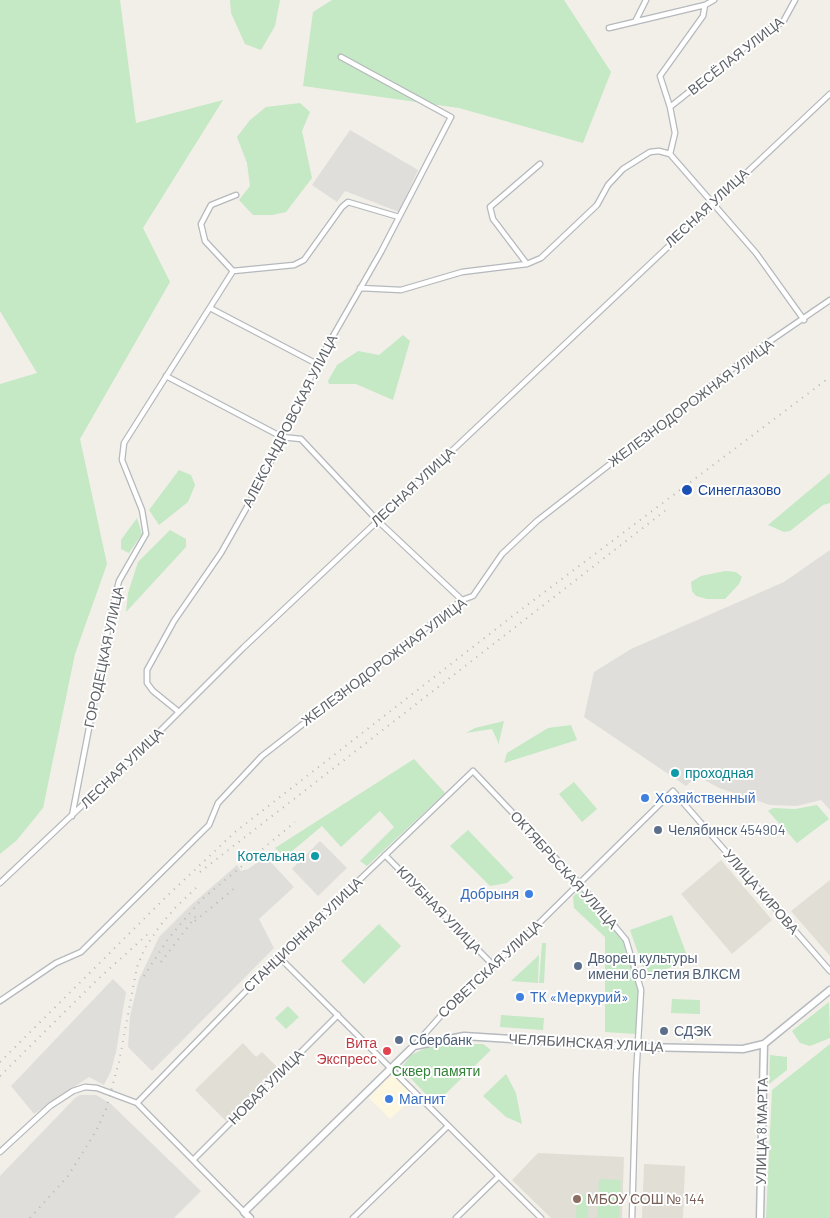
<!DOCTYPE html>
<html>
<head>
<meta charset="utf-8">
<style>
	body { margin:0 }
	canvas { display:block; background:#f1efe8 }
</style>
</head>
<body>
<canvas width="830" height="1218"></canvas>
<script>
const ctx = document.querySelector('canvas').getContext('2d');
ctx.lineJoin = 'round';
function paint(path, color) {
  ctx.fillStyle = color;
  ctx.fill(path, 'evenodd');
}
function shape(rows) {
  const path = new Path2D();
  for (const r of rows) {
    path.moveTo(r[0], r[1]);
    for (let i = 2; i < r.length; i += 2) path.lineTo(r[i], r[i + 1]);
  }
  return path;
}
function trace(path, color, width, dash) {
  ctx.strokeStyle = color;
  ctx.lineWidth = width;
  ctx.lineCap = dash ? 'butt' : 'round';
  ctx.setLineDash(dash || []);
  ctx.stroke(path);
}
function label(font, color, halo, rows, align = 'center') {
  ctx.font = font + ' Barlow,sans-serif';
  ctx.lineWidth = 4;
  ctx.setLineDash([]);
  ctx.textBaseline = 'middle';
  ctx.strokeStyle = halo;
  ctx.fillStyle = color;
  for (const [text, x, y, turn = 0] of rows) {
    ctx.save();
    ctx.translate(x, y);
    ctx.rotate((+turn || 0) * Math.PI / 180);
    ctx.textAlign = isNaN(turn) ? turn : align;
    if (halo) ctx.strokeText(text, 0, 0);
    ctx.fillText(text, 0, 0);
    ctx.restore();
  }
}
paint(shape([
	[392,1074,414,1097,390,1119,369,1098]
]), '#fef7e0');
paint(shape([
	[350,130,418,170,399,212,345,191,337,202,312,185],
	[830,550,830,810,821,800,797,806,770,805,719,788,697,776,686,786,584,717,594,672,631,649,784,582],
	[320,841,347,868,318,896,292,869],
	[266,857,294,887,259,919,274,948,152,1071,128,1047,130,1016,139,979,159,937,191,905,237,865,241,871,248,869],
	[113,979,126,992,116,1052,111,1071,104,1085,89,1077,34,1114,11,1086],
	[80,1095,96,1095,111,1104,201,1191,174,1218,0,1218,0,1176,75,1098]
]), '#e0deda');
paint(shape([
	[721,860,772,920,732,954,681,894],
	[830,880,830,956,791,911],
	[243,1043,256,1057,262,1052,278,1068,226,1121,195,1090],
	[538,1153,624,1157,622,1218,551,1218,512,1180],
	[644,1164,685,1166,683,1218,642,1218]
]), '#e1ded6');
paint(shape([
	[0,0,120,0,136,123,223,100,143,228,170,282,80,439,107,564,75,654,43,808,17,840,0,854,0,384,37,373,0,311],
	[230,0,280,0,275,26,261,50,245,44,231,13],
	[332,0,564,0,611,72,583,143,459,108,303,86,313,12],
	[300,103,310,112,302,131,312,178,286,212,272,215,253,215,239,200,250,186,247,163,237,137,250,120,266,107],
	[403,335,410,341,393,400,356,384,329,384,328,381,337,365,358,351,379,355],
	[179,470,191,475,195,485,188,502,159,525,149,510],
	[830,473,830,503,823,505,790,531,784,532,768,525],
	[137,518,142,534,129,553,121,549,121,540],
	[170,530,186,539,186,547,126,612,128,593,138,562],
	[725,571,736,572,742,577,739,584,725,599,707,599,696,596,692,591,691,582,701,576],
	[504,721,498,746,498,742,492,729,466,733,475,728],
	[571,725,577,740,504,763,507,753,548,728],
	[414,759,445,793,367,866,360,861,394,827,380,811,341,847,322,826,285,857,275,848],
	[574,782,597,809,582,822,559,794],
	[817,805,829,819,797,843,768,811,773,808,795,809],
	[468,830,513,877,514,877,507,883,490,886,450,846],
	[580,889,623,942,638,990,636,1034,605,1032,605,937,574,908,573,897],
	[672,915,689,961,646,976,630,930],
	[379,924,401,946,364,984,341,961],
	[542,943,546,943,544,983,539,983],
	[539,955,538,983,511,981],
	[672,999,700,1000,700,1014,671,1013],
	[829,1002,830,1038,810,1046,800,1043,792,1031],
	[288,1006,299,1017,286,1029,275,1018],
	[501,1015,544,1018,543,1030,500,1027],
	[452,1044,483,1044,491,1050,435,1104,401,1068,411,1055,426,1048],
	[830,1044,830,1218,766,1218,772,1090],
	[770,1055,787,1057,787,1070,769,1084],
	[506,1074,516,1093,522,1124,506,1117,483,1096],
	[599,1179,621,1180,619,1218,597,1218],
	[577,1195,589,1195,588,1218,576,1218]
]), '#c5e8c5');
const street = shape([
	[714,0,705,5,703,16,660,76,670,107,675,133,670,154,756,253,804,320],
	[635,22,646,0],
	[609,28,705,5],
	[670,107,763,33,783,22,795,0],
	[527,264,493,219,490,207,540,164],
	[233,271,294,265,304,260,342,207,348,202,399,217],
	[233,271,205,241,201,224,211,205,236,195],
	[360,288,401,290,462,272,527,264,541,258,597,205,608,185,623,169,650,152,659,151,670,154],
	[210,308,317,364],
	[166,376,282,437,301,439,377,520,462,600],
	[179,712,153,691,147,683,147,670,174,621,221,553,260,484,317,364,381,252,451,117,341,57],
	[72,816,112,609,119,581,146,534,142,510,122,460,124,443,233,271],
	[385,855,493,965],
	[0,883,144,747,243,648,830,94],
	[279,957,541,1218],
	[0,1001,56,963,81,952,209,825,218,803,262,756,462,600,473,596,502,554,537,521,754,352,830,300],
	[414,1046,461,993,526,936,673,791,830,971],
	[137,1103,279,957,473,771,580,884,626,940,641,990,636,1078,632,1218],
	[0,1152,50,1106,73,1091,85,1087,97,1088,137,1103,244,1212],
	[193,1160,338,1015],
	[353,1218,448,1126],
	[456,1218,498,1177]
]);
const secondary = shape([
	[250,1218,244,1212,414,1046,464,1036,638,1047,743,1049,764,1044,830,990],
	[760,1218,764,1044]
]);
trace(street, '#b5b8bc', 7);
trace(secondary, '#b6babf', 9);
trace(street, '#fff', 4.5);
trace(secondary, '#fff', 6);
trace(shape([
	[200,872,666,510],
	[195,921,235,888],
	[161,962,199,912],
	[144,976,168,939,201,900,295,822],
	[0,1062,166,897,235,832,514,615,830,377],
	[0,1076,97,980,150,932],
	[30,1218,68,1176,96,1131,106,1109,119,1062,137,967,145,948,159,927,175,908,199,885]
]), '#b6b7b8', 2, [1, 6]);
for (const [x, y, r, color] of [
	[687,490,6,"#1a4fb4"],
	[675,773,5,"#0f9aa8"],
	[645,798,5,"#3f7fe0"],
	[658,830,5,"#5c6f8a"],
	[315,856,5,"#0f9aa8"],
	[529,894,5,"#3f7fe0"],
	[578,966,5,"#5c6f8a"],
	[520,997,5,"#3f7fe0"],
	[664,1031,5,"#5c6f8a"],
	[399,1040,5,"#5c6f8a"],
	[387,1051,5,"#e0444e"],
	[389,1099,5,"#3f7fe0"],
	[577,1199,5,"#8d6e63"]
]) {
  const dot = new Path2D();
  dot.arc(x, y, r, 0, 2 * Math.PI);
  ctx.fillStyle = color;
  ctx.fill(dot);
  trace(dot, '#fff', 2);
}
label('14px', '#5f6368', '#fff', [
	["ВЕСЁЛАЯ УЛИЦА",736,56,-38],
	["ЛЕСНАЯ УЛИЦА",707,208,-43],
	["ЖЕЛЕЗНОДОРОЖНАЯ УЛИЦА",691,403,-37],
	["АЛЕКСАНДРОВСКАЯ УЛИЦА",290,421,-63],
	["ЛЕСНАЯ УЛИЦА",413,487,-43],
	["ГОРОДЕЦКАЯ УЛИЦА",104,657,-78],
	["ЖЕЛЕЗНОДОРОЖНАЯ УЛИЦА",384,662,-37],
	["ЛЕСНАЯ УЛИЦА",122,768,-44],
	["ОКТЯБРЬСКАЯ УЛИЦА",564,870,48],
	["УЛИЦА КИРОВА",761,892,49],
	["КЛУБНАЯ УЛИЦА",439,910,46],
	["СТАНЦИОННАЯ УЛИЦА",303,935,-44],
	["СОВЕТСКАЯ УЛИЦА",490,969,-43],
	["ЧЕЛЯБИНСКАЯ УЛИЦА",586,1043,3],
	["НОВАЯ УЛИЦА",266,1087,-45],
	["УЛИЦА 8 МАРТА",762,1131,-89]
]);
label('14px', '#164399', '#fff', [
	["Синеглазово",698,490]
], 'left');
label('14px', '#0d838f', '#fff', [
	["проходная",685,773],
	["Котельная",305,856,"right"]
], 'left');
label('14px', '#366cbe', '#fff', [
	["Хозяйственный",655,798],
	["Добрыня",519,894,"right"],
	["ТК «Меркурий»",530,997],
	["Магнит",399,1099]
], 'left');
label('14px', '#4e5e75', '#fff', [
	["Челябинск 454904",668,830],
	["Дворец культуры",588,958],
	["имени 60-летия ВЛКСМ",588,974],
	["СДЭК",674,1031],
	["Сбербанк",409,1040]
], 'left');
label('14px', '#be3a42', '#fff', [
	["Вита",377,1043],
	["Экспресс",377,1059]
], 'right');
label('14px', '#348238', '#fff', [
	["Сквер памяти",436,1071]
]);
label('14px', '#785e54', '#fff', [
	["МБОУ СОШ № 144",587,1199]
], 'left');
</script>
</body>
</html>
